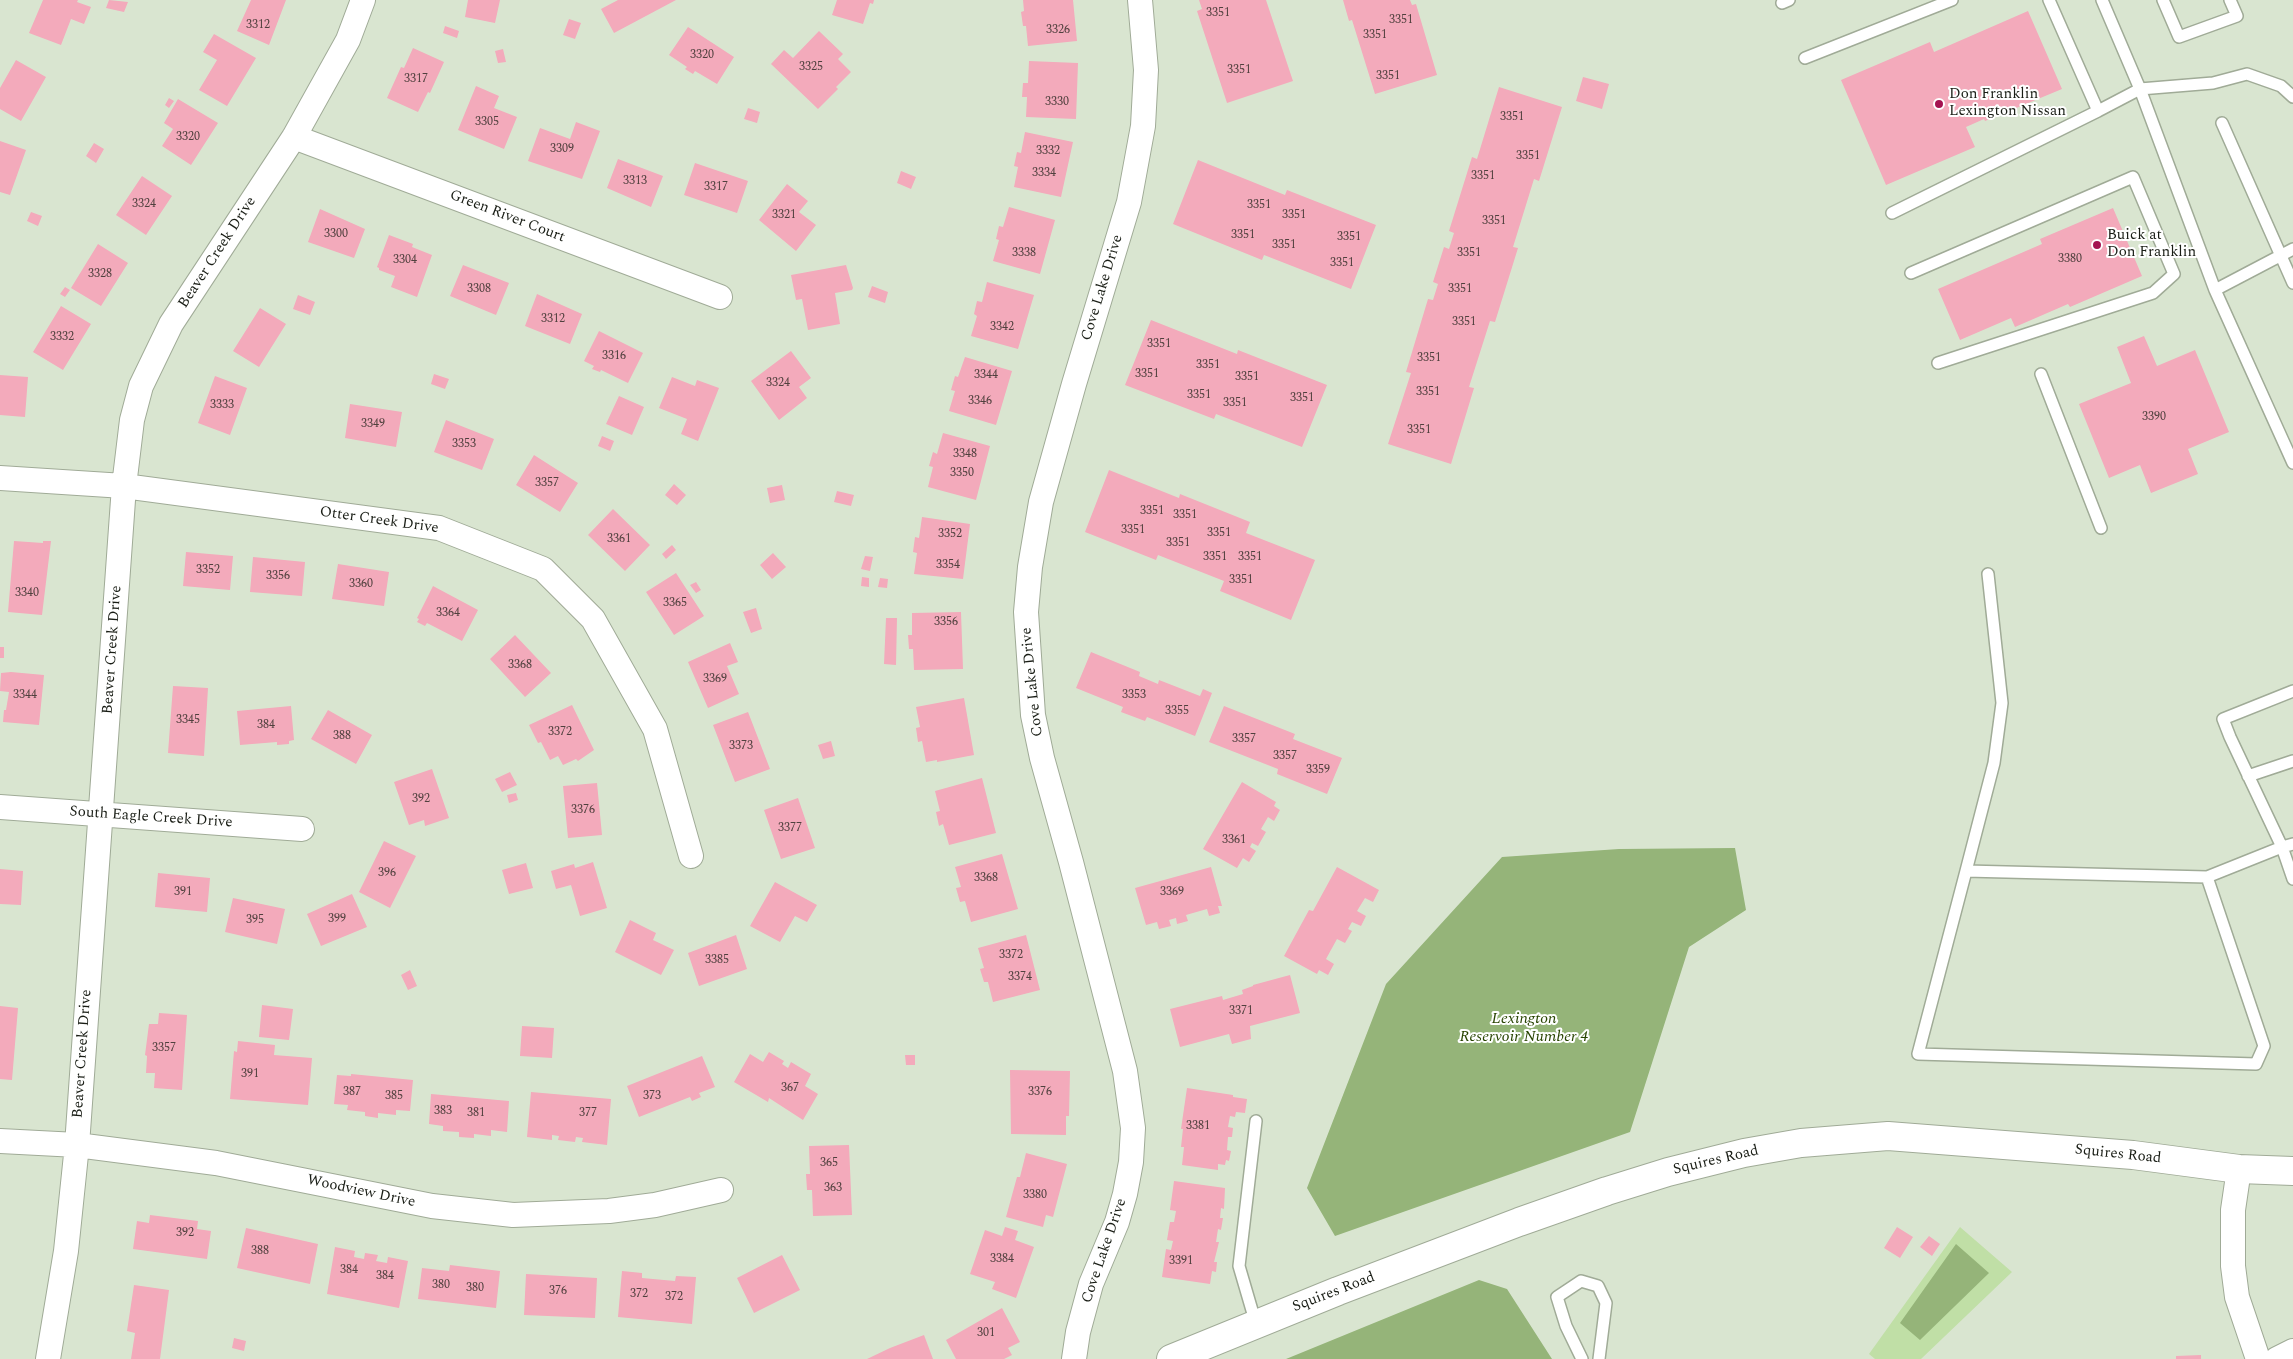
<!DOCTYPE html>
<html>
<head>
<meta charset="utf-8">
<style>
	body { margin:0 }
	canvas { display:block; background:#d9e5d0 }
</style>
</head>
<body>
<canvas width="2293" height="1359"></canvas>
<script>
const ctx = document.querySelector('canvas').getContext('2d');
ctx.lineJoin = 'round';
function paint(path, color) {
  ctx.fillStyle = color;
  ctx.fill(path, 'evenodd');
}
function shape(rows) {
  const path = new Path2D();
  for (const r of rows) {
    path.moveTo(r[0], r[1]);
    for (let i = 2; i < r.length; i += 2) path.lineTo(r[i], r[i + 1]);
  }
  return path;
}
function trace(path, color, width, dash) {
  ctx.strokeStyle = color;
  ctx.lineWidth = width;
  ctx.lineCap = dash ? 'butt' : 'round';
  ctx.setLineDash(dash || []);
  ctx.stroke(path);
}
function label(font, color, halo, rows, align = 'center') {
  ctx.font = font + ' Spectral,serif';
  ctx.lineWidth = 4;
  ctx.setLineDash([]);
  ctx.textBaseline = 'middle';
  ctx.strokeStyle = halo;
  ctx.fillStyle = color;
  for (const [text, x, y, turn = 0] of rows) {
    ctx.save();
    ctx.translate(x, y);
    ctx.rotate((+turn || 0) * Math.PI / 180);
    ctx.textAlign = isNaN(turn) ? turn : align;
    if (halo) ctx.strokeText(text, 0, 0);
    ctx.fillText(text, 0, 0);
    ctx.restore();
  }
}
paint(shape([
	[1960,1227,2012,1272,1921,1359,1875,1359,1869,1354]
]), '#c0dfa6');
paint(shape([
	[1735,848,1746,910,1689,947,1630,1132,1335,1236,1307,1188,1386,984,1502,857,1619,849],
	[1956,1244,1989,1273,1920,1340,1900,1323],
	[1479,1280,1507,1289,1552,1359,1286,1359]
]), '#95b479');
paint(shape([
	[43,0,78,0,77,2,91,7,84,24,71,19,61,45,29,33],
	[109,0,128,2,124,12,106,8],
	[251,0,286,0,269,45,237,31],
	[468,0,500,0,495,23,465,17],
	[618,0,676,0,614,33,601,9],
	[837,0,874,0,873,4,870,3,863,24,832,15],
	[1023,0,1073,0,1077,41,1028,46,1026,26,1023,26,1021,12,1024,11],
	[1199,0,1266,0,1293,81,1227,103,1197,11,1202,9],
	[1343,0,1410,0,1412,5,1416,4,1437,75,1375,94,1352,20,1349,21],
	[2028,11,2062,89,1985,121,1984,119,1966,127,1975,147,1886,185,1841,80,1930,42,1934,52],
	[569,19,581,23,575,39,563,35],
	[445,26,459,31,457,38,443,33],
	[688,27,734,57,717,84,695,71,693,74,685,69,687,67,669,55],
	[819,31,843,54,838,59,851,72,836,87,838,89,818,109,771,64,784,50,793,58],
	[214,34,256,58,227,106,199,90,217,60,203,52],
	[413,48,444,62,430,93,428,92,418,112,387,98,401,67,404,68],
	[503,49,506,62,498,63,495,51],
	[16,60,46,77,21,121,0,109,0,88],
	[1029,61,1078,63,1076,119,1026,117,1027,97,1022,97,1023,83,1028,83],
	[1583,77,1609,84,1602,109,1576,101],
	[476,86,499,96,494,108,517,117,504,149,458,130],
	[1499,87,1562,107,1539,181,1534,179,1513,247,1518,248,1495,322,1490,321,1469,387,1474,388,1451,464,1388,444,1411,373,1406,372,1428,299,1433,300,1438,284,1433,282,1444,247,1449,249,1454,233,1449,231,1472,157,1477,159],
	[169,98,174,101,169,108,165,105],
	[178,99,218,123,191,165,162,146,173,129,164,123],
	[748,108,760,112,757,123,744,119],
	[576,122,600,131,582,179,528,161,540,128,570,139],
	[1025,132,1073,142,1061,197,1014,187,1018,167,1014,166,1017,152,1021,153],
	[0,141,26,150,10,195,0,192],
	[94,143,104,149,96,163,86,156],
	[618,159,663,176,651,207,607,188],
	[1198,160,1285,195,1287,190,1376,225,1351,289,1264,255,1262,260,1173,224],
	[695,163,748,181,737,213,684,195],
	[901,171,916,177,911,189,897,183],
	[142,176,172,196,146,235,116,215],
	[787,184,808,201,799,212,816,225,796,251,759,220],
	[1009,207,1055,220,1040,274,993,261,999,240,996,239,999,226,1003,227],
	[2113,208,2142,276,2070,307,2068,304,2015,327,2011,318,1960,340,1938,289,2042,244,2040,239],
	[320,209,365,229,354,258,308,242],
	[31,212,42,216,38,226,27,221],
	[389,235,413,244,412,247,432,255,417,297,391,287,395,276,379,270,379,268,377,267],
	[98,244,128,263,101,306,71,288],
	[463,265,509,283,496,315,450,296],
	[846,265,853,288,852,290,835,293,840,324,808,330,802,299,796,300,791,275],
	[987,282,1034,295,1018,349,971,336,977,316,974,314,977,301,982,302],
	[872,286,888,292,885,303,868,297],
	[65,287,70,290,65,297,60,294],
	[537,294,582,314,570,344,525,326],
	[298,295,315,302,310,315,293,309],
	[61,306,91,324,63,370,33,352],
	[260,308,286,324,259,367,233,351],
	[1151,320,1237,354,1238,350,1327,385,1302,447,1216,414,1214,419,1125,385],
	[599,331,643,353,628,383,601,370,600,372,592,369,594,366,584,361],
	[2144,336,2157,366,2195,350,2229,432,2188,449,2198,474,2151,493,2140,465,2109,478,2079,404,2131,383,2117,347],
	[791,351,811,378,799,387,807,398,779,420,751,381],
	[965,357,1012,371,996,425,949,411,955,391,951,390,955,376,958,377],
	[434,374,449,379,445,389,431,384],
	[0,375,28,377,25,417,0,415],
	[215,376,247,388,230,435,198,423],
	[672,377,695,386,697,380,719,388,698,441,681,434,687,419,659,408],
	[619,396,644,407,632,435,606,424],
	[350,404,402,412,396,447,345,438],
	[446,420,494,439,482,470,434,452],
	[943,433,990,446,976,500,928,487,933,467,929,466,933,452,937,454],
	[602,436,614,441,610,451,598,446],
	[534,455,578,483,560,512,516,485],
	[1109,470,1179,498,1180,494,1250,522,1246,533,1315,560,1291,620,1220,591,1224,581,1158,555,1156,560,1085,532],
	[674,484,686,495,677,505,665,495],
	[782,485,785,500,770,503,767,488],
	[837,491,854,495,851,506,834,502],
	[613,509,650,545,625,571,588,535],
	[922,517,970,524,963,579,914,574,917,553,913,552,915,537,919,538],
	[14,541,43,543,43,541,51,541,42,615,8,612],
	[672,545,676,550,666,559,662,554],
	[186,552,233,556,230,590,183,586],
	[773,553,786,567,772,579,760,565],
	[865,556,873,557,870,571,861,569],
	[253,557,305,562,302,596,250,592],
	[338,564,389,572,384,606,332,599],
	[676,573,704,616,674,635,646,592],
	[862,577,869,578,869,587,861,586],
	[880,578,888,579,887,588,878,587],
	[696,582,701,590,696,593,690,585],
	[433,586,478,610,462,641,427,623,425,626,417,622,419,619,417,618],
	[756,608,762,629,751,633,743,612],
	[961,612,963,669,914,670,913,649,909,649,908,635,912,635,912,613],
	[886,618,897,618,896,665,884,664],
	[515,635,551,673,525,697,490,659],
	[730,643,738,662,727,666,739,694,708,708,688,662],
	[0,647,4,647,4,658,0,658],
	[1091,652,1140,672,1139,676,1158,684,1159,680,1200,696,1203,689,1212,693,1195,736,1147,717,1145,721,1121,712,1123,707,1076,688],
	[11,672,44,675,39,725,3,722,4,710,6,710,9,692,0,691,1,673],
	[173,686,208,688,204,756,168,753],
	[964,698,974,755,937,762,937,760,926,762,922,741,918,742,916,728,920,727,916,707],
	[572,705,594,750,578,761,576,759,563,765,558,756,550,760,541,742,538,743,529,725],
	[291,706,294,740,289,741,289,744,277,745,277,742,240,745,237,711],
	[1224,706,1295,734,1293,739,1342,758,1327,794,1277,774,1278,769,1209,742],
	[328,710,372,735,356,764,311,739],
	[748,712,770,769,735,782,713,725],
	[831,741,835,756,823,759,818,745],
	[432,769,449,818,425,826,424,820,409,825,394,782],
	[510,772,517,785,502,792,495,779],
	[982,778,996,833,949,845,943,824,939,826,936,812,940,811,935,791],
	[1242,782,1276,802,1274,806,1280,810,1274,821,1268,817,1261,829,1266,832,1258,846,1252,843,1250,847,1256,851,1249,862,1243,858,1237,868,1203,849],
	[597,783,602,835,568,838,563,786],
	[516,793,518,800,509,803,507,795],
	[798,798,815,848,781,859,764,810],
	[384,841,416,856,390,908,359,892],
	[1002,854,1018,909,971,922,965,901,960,902,956,888,961,887,955,867],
	[593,862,607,908,580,916,571,885,556,889,551,871,574,864,575,868],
	[526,863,533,888,509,894,502,870],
	[1211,867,1222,906,1218,906,1220,913,1209,916,1207,909,1186,915,1188,921,1177,924,1176,918,1169,920,1171,926,1159,929,1157,922,1146,925,1135,888],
	[1337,867,1379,890,1373,902,1365,898,1357,911,1366,916,1361,926,1352,922,1348,929,1352,931,1345,943,1337,939,1326,959,1334,964,1328,975,1319,970,1317,974,1284,956,1309,910,1313,911],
	[0,869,23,871,21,905,0,904],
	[158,873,210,878,207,912,155,907],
	[775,882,817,905,807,922,795,916,780,942,750,926],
	[352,894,367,927,321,946,307,914],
	[233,898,285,909,277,944,225,932],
	[630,920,656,933,653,940,674,950,661,975,615,952],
	[736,935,747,969,699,986,688,953],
	[1026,935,1040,990,993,1002,988,982,984,982,980,969,984,968,978,948],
	[410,970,417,986,408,990,401,975],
	[1290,975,1300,1013,1250,1026,1251,1039,1232,1044,1229,1034,1180,1047,1170,1009,1222,996,1223,1000,1243,994,1242,990,1253,986,1253,985],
	[262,1005,293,1009,289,1040,259,1037],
	[0,1006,18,1008,12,1080,0,1079],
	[159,1013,187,1015,182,1090,154,1088,155,1073,146,1073,147,1056,145,1055,149,1024,158,1024],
	[522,1026,554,1028,552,1058,520,1056],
	[238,1041,275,1045,274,1055,312,1058,308,1105,230,1099,234,1051,237,1052],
	[769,1052,784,1061,782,1064,788,1068,791,1062,811,1074,805,1086,818,1094,803,1120,769,1098,768,1102,734,1082,750,1054,763,1062],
	[905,1055,915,1055,915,1065,906,1065],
	[702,1056,715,1087,699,1093,701,1097,692,1101,690,1097,639,1117,627,1086],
	[1010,1070,1070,1071,1069,1116,1066,1116,1066,1135,1011,1134],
	[351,1074,413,1080,410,1111,396,1110,396,1115,378,1113,378,1118,365,1116,365,1112,347,1110,348,1105,334,1104,337,1075,351,1076],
	[1187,1088,1233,1095,1233,1097,1247,1099,1245,1113,1236,1112,1235,1117,1230,1116,1228,1127,1233,1128,1232,1137,1228,1137,1227,1150,1231,1151,1229,1161,1226,1160,1225,1165,1218,1164,1218,1170,1182,1165,1184,1147,1181,1147,1183,1129,1181,1129],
	[531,1092,611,1099,607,1145,582,1142,583,1138,576,1137,575,1142,558,1140,559,1136,552,1135,552,1140,527,1137],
	[431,1094,509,1101,507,1132,491,1130,491,1136,474,1134,474,1138,459,1137,459,1132,443,1131,443,1126,429,1124],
	[849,1145,852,1215,813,1216,812,1190,807,1190,806,1174,810,1174,809,1146],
	[1026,1153,1067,1164,1053,1217,1046,1215,1043,1227,1006,1217,1017,1177,1020,1177],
	[1174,1181,1225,1188,1224,1209,1221,1208,1220,1218,1223,1218,1221,1230,1218,1229,1216,1242,1219,1242,1214,1262,1217,1262,1216,1272,1212,1271,1210,1284,1162,1277,1166,1249,1171,1250,1173,1241,1167,1240,1170,1222,1174,1222,1176,1211,1170,1210],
	[150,1215,198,1221,197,1229,211,1231,207,1259,133,1249,137,1221,149,1223],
	[1005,1227,1018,1231,1015,1240,1034,1247,1016,1298,992,1289,995,1282,970,1274,985,1230,1002,1236],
	[1897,1227,1913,1237,1900,1258,1884,1248],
	[246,1228,318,1244,310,1284,237,1268],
	[1929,1236,1940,1244,1932,1256,1920,1247],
	[335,1247,355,1251,354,1257,364,1259,365,1253,378,1255,376,1261,387,1263,388,1257,408,1261,399,1308,327,1294],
	[782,1255,800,1290,754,1313,737,1278],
	[450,1265,500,1271,496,1308,418,1299,422,1268,449,1271],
	[622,1271,642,1273,642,1278,675,1281,676,1276,696,1277,692,1324,618,1317],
	[526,1274,597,1278,595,1318,524,1315],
	[134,1285,169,1290,160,1359,131,1359,135,1333,127,1331],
	[1002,1308,1020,1342,1008,1348,1012,1355,1004,1359,956,1359,946,1340],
	[924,1335,933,1359,867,1359,890,1348],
	[234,1338,246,1341,244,1351,232,1348],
	[2201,1355,2201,1359,2176,1359,2176,1356]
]), '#f3aabb');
const service = shape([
	[2049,0,2098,111,2140,89,2213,83,2247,74,2281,86,2293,97],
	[2102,0,2140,89,2215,290,2293,249],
	[2163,0,2179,37,2237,16,2230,0],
	[1782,3,1789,0],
	[1805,58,1952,0],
	[2222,123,2293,283],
	[1892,213,2098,111],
	[1911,273,2133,177,2174,274,2153,293,1938,363],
	[2215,290,2293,463],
	[2041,374,2101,528],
	[2248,776,2293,761],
	[2293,844,2282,847,2293,879],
	[1966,871,2207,877,2264,1046,2256,1064,1918,1054,1966,871,1994,763,2002,703,1988,574],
	[2207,877,2282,847,2230,737,2223,719,2293,691],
	[1256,1324,1239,1266,1256,1121],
	[1582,1359,1566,1326,1557,1297,1581,1281,1598,1286,1606,1303,1599,1359]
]);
const minor = shape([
	[294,137,720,297],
	[0,478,124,486,439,528,543,569,593,619,655,729,691,856],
	[0,807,302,829],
	[0,1141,77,1145,216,1163,432,1206,513,1215,609,1211,655,1205,721,1190],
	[2239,1169,2233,1210,2233,1266,2237,1297,2258,1359],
	[48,1359,66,1251,77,1145,124,486,132,420,141,386,171,324,294,137,348,40,363,0],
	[1074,1359,1078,1332,1091,1284,1117,1222,1125,1194,1131,1162,1133,1128,1125,1071,1071,862,1042,758,1033,715,1026,612,1030,567,1041,502,1074,384,1129,202,1143,126,1146,70,1140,0],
	[2277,1359,2293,1351]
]);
const tertiary = shape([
	[1171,1359,1338,1291,1519,1222,1607,1191,1668,1172,1744,1153,1801,1143,1888,1136,2133,1155,2239,1169,2293,1171]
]);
trace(service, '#a0ab97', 14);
trace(minor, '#a0ab97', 26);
trace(tertiary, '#a0ab97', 30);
trace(service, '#fff', 11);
trace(minor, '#fff', 24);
trace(tertiary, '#fff', 28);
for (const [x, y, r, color] of [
	[1939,104,5,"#a51351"],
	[2097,245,5,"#a51351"]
]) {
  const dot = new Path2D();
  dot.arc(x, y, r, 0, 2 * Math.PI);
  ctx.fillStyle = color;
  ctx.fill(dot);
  trace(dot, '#fff', 2);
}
label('12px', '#50403e', null, [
	["3351",1218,14],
	["3351",1401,21],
	["3312",258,26],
	["3326",1058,31],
	["3351",1375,36],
	["3320",702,56],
	["3325",811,68],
	["3351",1239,71],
	["3351",1388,77],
	["3317",416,80],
	["3330",1057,103],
	["3351",1512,118],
	["3305",487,123],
	["3320",188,138],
	["3309",562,150],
	["3332",1048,152],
	["3351",1528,157],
	["3334",1044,174],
	["3351",1483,177],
	["3313",635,182],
	["3317",716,188],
	["3324",144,205],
	["3351",1259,206],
	["3321",784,216],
	["3351",1294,216],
	["3351",1494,222],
	["3300",336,235],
	["3351",1243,236],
	["3351",1349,238],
	["3351",1284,246],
	["3338",1024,254],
	["3351",1469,254],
	["3380",2070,260],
	["3304",405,261],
	["3351",1342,264],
	["3328",100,275],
	["3308",479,290],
	["3351",1460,290],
	["3312",553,320],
	["3351",1464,323],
	["3342",1002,328],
	["3332",62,338],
	["3351",1159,345],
	["3316",614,357],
	["3351",1429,359],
	["3351",1208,366],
	["3351",1147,375],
	["3344",986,376],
	["3351",1247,378],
	["3324",778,384],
	["3351",1428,393],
	["3351",1199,396],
	["3351",1302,399],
	["3346",980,402],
	["3351",1235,404],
	["3333",222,406],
	["3390",2154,418],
	["3349",373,425],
	["3351",1419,431],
	["3353",464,445],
	["3348",965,455],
	["3350",962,474],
	["3357",547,484],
	["3351",1152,512],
	["3351",1185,516],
	["3351",1133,531],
	["3351",1219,534],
	["3352",950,535],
	["3361",619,540],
	["3351",1178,544],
	["3351",1215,558],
	["3351",1250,558],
	["3354",948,566],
	["3352",208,571],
	["3356",278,577],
	["3351",1241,581],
	["3360",361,585],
	["3340",27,594],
	["3365",675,604],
	["3364",448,614],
	["3356",946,623],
	["3368",520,666],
	["3369",715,680],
	["3344",25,696],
	["3353",1134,696],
	["3355",1177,712],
	["3345",188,721],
	["384",266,726],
	["3372",560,733],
	["388",342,737],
	["3357",1244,740],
	["3373",741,747],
	["3357",1285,757],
	["3359",1318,771],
	["392",421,800],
	["3376",583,811],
	["3377",790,829],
	["3361",1234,841],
	["396",387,874],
	["3368",986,879],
	["391",183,893],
	["3369",1172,893],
	["399",337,920],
	["395",255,921],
	["3372",1011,956],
	["3385",717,961],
	["3374",1020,978],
	["3371",1241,1012],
	["3357",164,1049],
	["391",250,1075],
	["367",790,1089],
	["387",352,1093],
	["3376",1040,1093],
	["385",394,1097],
	["373",652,1097],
	["383",443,1112],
	["381",476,1114],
	["377",588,1114],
	["3381",1198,1127],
	["365",829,1164],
	["363",833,1189],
	["3380",1035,1196],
	["392",185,1234],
	["388",260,1252],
	["3384",1002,1260],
	["3391",1181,1262],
	["384",349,1271],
	["384",385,1277],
	["380",441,1286],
	["380",475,1289],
	["376",558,1292],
	["372",639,1295],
	["372",674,1298],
	["301",986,1334]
]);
label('15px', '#191d15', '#fff', [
	["Don Franklin",1949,95],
	["Lexington Nissan",1949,112],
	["Buick at",2107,236],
	["Don Franklin",2107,253]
], 'left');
label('15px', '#191d15', '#fff', [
	["Green River Court",507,217,21],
	["Beaver Creek Drive",218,253,-57],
	["Cove Lake Drive",1103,288,-73],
	["Otter Creek Drive",379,521,8],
	["Beaver Creek Drive",113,650,-86],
	["Cove Lake Drive",1033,682,-96],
	["South Eagle Creek Drive",151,818,4],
	["Beaver Creek Drive",83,1054,-86],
	["Squires Road",2118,1155,6],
	["Squires Road",1716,1161,-13],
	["Woodview Drive",361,1192,12],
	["Cove Lake Drive",1105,1251,-71],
	["Squires Road",1334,1293,-21]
]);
label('italic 16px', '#284401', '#fff', [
	["Lexington",1524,1020],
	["Reservoir Number 4",1524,1038]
]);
</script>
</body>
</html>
